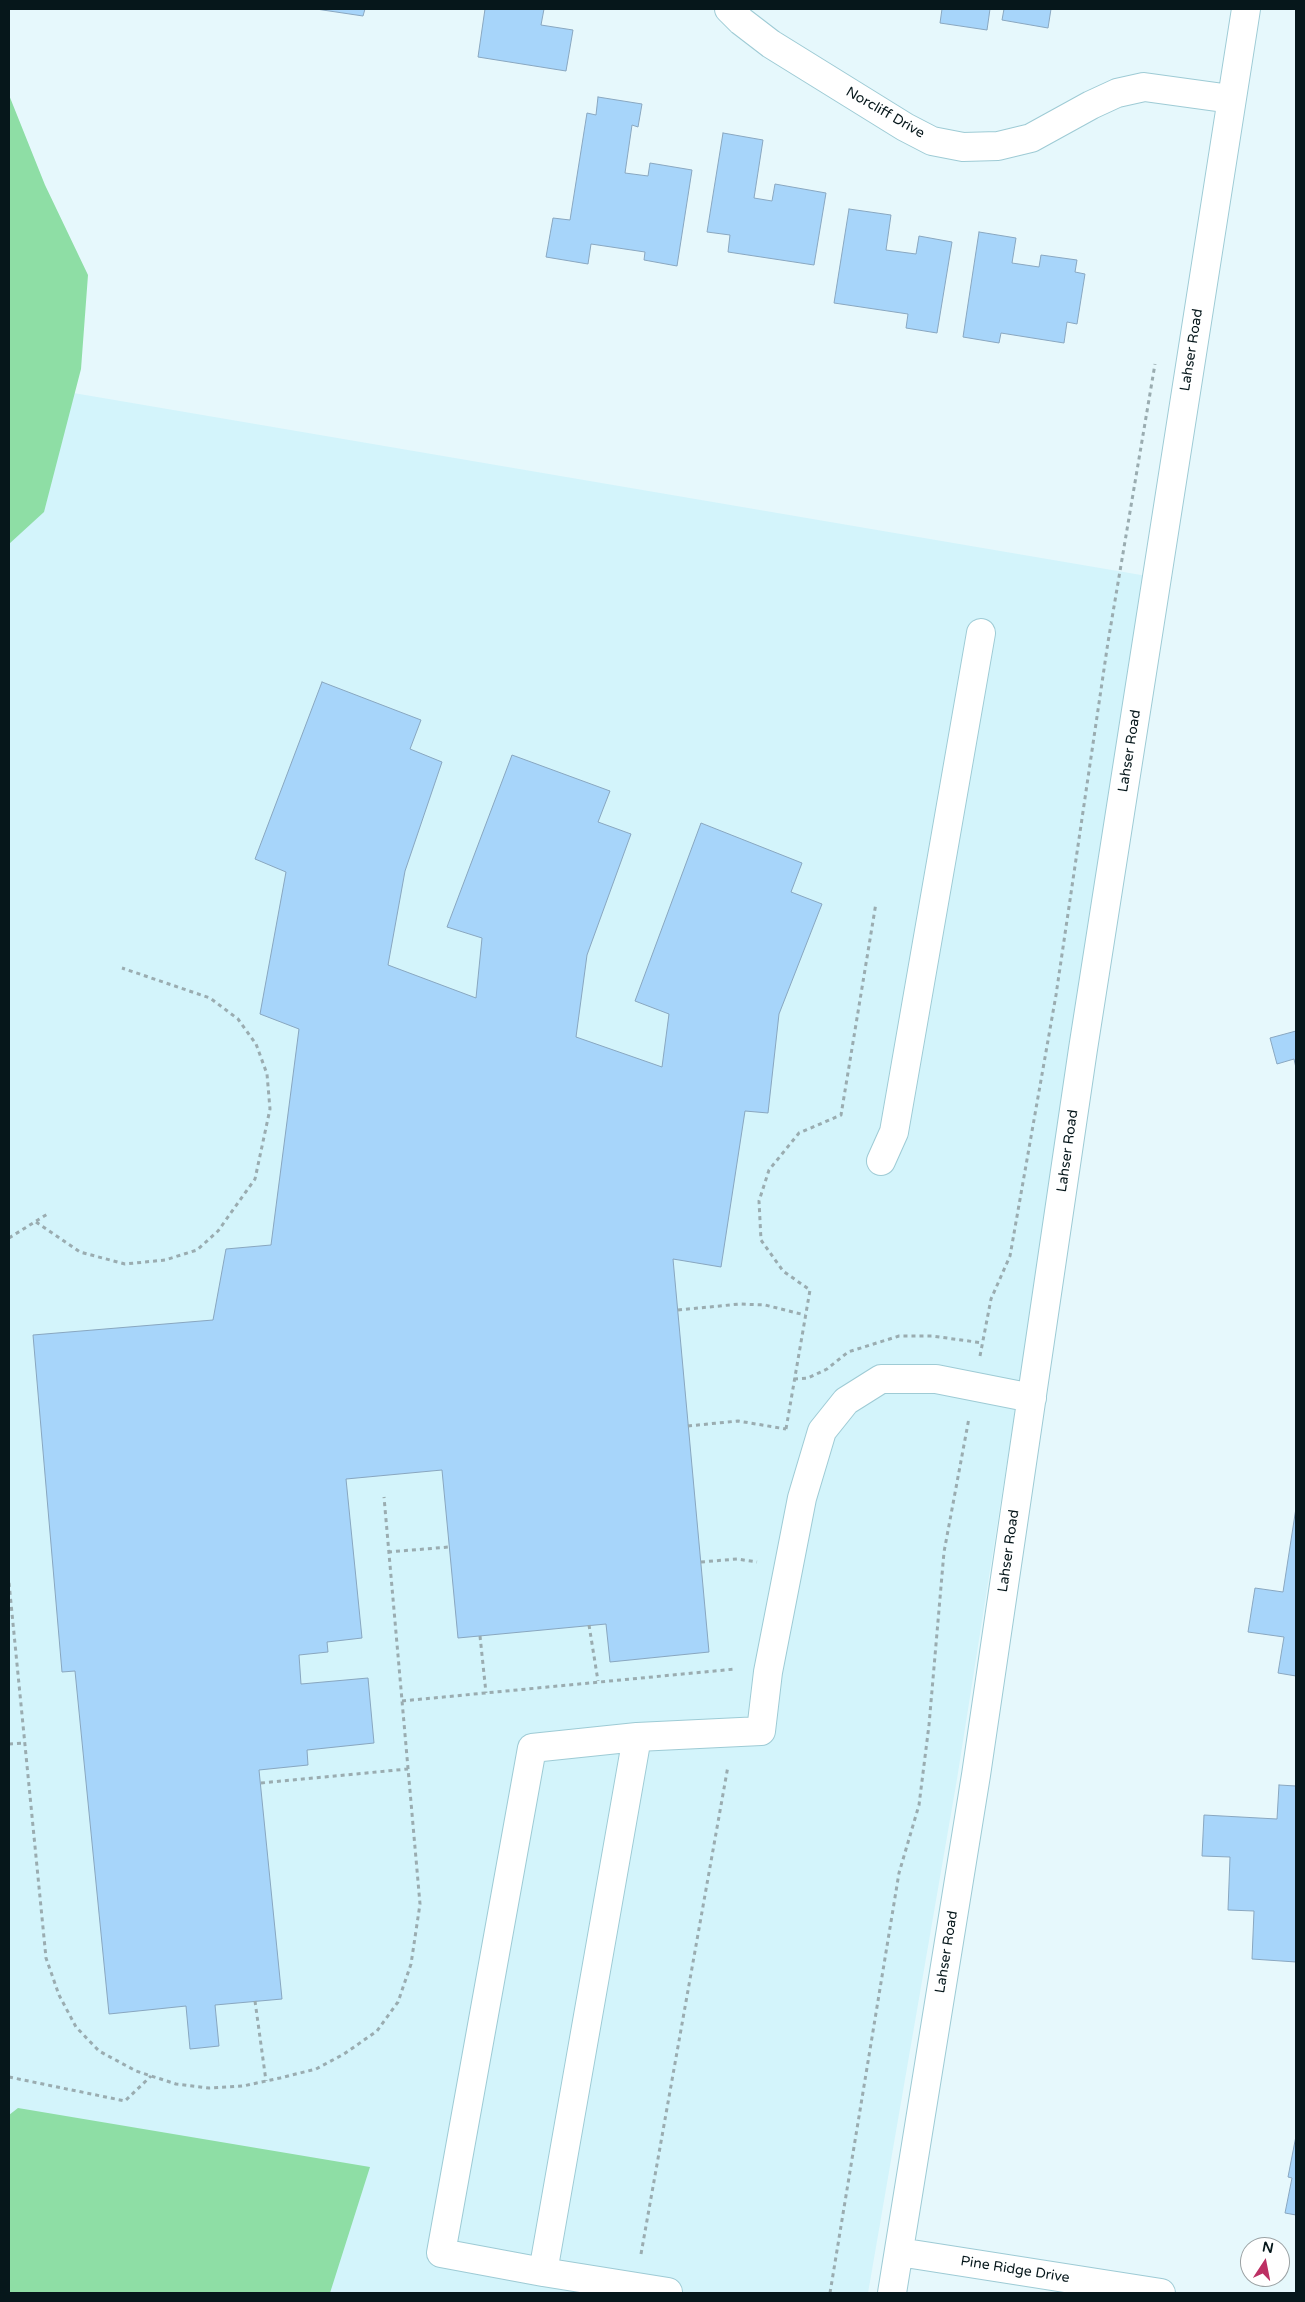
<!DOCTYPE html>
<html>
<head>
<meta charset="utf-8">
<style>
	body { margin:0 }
	#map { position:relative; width:1305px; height:2302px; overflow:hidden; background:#e6f8fc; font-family:"Varela Round",sans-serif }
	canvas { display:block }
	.frame { position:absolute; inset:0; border:10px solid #06171b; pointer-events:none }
	.north { position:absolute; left:1240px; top:2237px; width:50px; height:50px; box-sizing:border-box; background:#fff; border:1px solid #9ba2a4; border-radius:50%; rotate:11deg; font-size:14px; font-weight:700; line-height:20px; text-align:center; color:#06171b }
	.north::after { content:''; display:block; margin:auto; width:18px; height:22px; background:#bd3064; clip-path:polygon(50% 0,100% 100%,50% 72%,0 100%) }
</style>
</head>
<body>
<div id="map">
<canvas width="1305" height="2302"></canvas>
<div class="frame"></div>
<div class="north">N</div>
</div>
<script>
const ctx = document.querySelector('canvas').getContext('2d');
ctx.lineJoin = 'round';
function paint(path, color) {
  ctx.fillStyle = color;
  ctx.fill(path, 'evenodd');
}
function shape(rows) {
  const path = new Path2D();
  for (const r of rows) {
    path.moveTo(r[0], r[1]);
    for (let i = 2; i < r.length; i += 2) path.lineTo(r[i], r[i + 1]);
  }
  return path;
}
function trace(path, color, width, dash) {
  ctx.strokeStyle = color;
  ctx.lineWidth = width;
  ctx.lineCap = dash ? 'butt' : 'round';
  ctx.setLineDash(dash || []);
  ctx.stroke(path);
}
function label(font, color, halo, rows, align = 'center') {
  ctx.font = font + ' "Varela Round",sans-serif';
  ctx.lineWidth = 4;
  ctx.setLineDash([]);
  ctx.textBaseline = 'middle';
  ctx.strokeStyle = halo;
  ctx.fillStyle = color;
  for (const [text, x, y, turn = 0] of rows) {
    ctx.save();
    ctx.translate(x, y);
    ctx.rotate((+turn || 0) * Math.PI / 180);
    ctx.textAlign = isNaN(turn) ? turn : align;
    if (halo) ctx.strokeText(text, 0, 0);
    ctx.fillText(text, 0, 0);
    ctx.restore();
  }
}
paint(shape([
	[9,382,1147,576,957,1779,868,2293,9,2293]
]), '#d3f4fb');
paint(shape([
	[9,95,45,185,88,275,81,369,44,512,9,544],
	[18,2108,370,2167,330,2293,9,2293,9,2115]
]), '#8edea5');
const building = shape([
	[316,9,365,9,363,16,316,9],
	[485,9,544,9,541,25,573,30,566,71,478,57,485,9],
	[942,9,990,9,987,30,940,23,942,9],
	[1004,9,1051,9,1048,28,1002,20,1004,9],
	[598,97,642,104,638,127,632,125,625,173,648,176,650,163,692,170,677,266,644,260,645,252,591,244,588,264,546,257,553,218,570,220,587,113,596,115,598,97],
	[723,133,763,140,754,198,772,201,775,184,826,193,814,265,728,252,730,235,707,232,723,133],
	[849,209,891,215,886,250,916,254,919,236,952,242,937,333,906,328,908,314,834,303,849,209],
	[979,232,1016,238,1012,263,1039,267,1041,255,1077,260,1075,272,1085,274,1077,324,1067,322,1064,343,1001,333,999,343,963,337,979,232],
	[322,682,421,720,410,749,442,762,405,871,388,965,476,998,482,938,447,927,512,755,610,791,598,822,631,834,587,955,576,1037,662,1067,669,1014,635,1001,701,823,802,863,791,892,822,904,779,1014,768,1113,745,1111,721,1267,673,1259,709,1652,610,1662,606,1624,458,1638,442,1470,346,1479,362,1638,327,1642,328,1652,299,1655,301,1684,368,1678,374,1743,307,1750,308,1765,259,1770,282,1999,215,2005,219,2046,190,2049,186,2006,109,2014,75,1671,62,1672,33,1335,213,1320,226,1249,271,1245,299,1029,260,1014,286,872,255,859,322,682],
	[1296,1031,1296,1068,1294,1059,1277,1064,1270,1038,1296,1031],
	[1296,1508,1296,1676,1278,1673,1284,1637,1248,1632,1255,1588,1283,1592,1296,1508],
	[1279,1785,1296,1786,1296,1962,1252,1959,1254,1911,1228,1910,1230,1857,1202,1856,1204,1815,1277,1819,1279,1785],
	[1296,2136,1296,2215,1285,2213,1292,2178,1288,2177,1296,2136]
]);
paint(building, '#a7d5fa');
trace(building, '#89a7c0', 1);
const minor = shape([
	[729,9,741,21,771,44,905,127,932,141,963,147,998,146,1031,138,1091,105,1117,93,1144,87,1231,99],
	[881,1161,894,1132,981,633],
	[899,2252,1161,2293],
	[543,2272,441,2253,532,1748,637,1737],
	[668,2292,543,2272,637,1737,761,1731,768,1672,802,1498,822,1431,846,1401,881,1379,936,1379,1032,1398],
	[892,2293,976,1775,1083,1049,1246,9]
]);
trace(minor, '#9ecbd5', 30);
trace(shape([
	[36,1222,80,1252,125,1264,165,1260,197,1250,218,1231,255,1179,270,1109,267,1074,256,1044,238,1019,210,998,122,968],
	[9,1238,49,1213],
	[678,1310,740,1304,765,1305,805,1315],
	[980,1356,991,1299,1010,1256,1056,995,1108,642,1155,364],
	[794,1379,808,1378,827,1369,848,1352,899,1336,932,1336,983,1343],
	[688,1426,738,1421,786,1429],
	[786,1429,810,1290,783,1271,761,1240,759,1201,769,1170,799,1133,841,1115,876,903],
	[388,1552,449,1547],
	[701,1562,737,1559,757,1562],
	[9,1583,46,1958,59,1995,76,2027,99,2051,136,2071,176,2084,209,2088,243,2086,280,2078,316,2069,344,2054,377,2031,398,2002,411,1964,420,1904,384,1497],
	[589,1625,598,1681],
	[480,1636,486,1693],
	[402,1701,735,1669],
	[9,1744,25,1743],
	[261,1783,408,1769],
	[255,2001,266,2081],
	[9,2077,125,2101,151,2076],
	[641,2254,728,1766],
	[830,2293,899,1873,919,1805,929,1725,944,1552,969,1418]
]), '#9aacb0', 3, [4, 4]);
trace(minor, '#fff', 28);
label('14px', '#06171b', '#fff', [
	["Norcliff Drive",885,113,30],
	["Lahser Road",1192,350,-81],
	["Lahser Road",1130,751,-81],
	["Lahser Road",1068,1151,-82],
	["Lahser Road",1009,1551,-82],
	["Lahser Road",947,1952,-81],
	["Pine Ridge Drive",1015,2270,9]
]);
</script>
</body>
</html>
